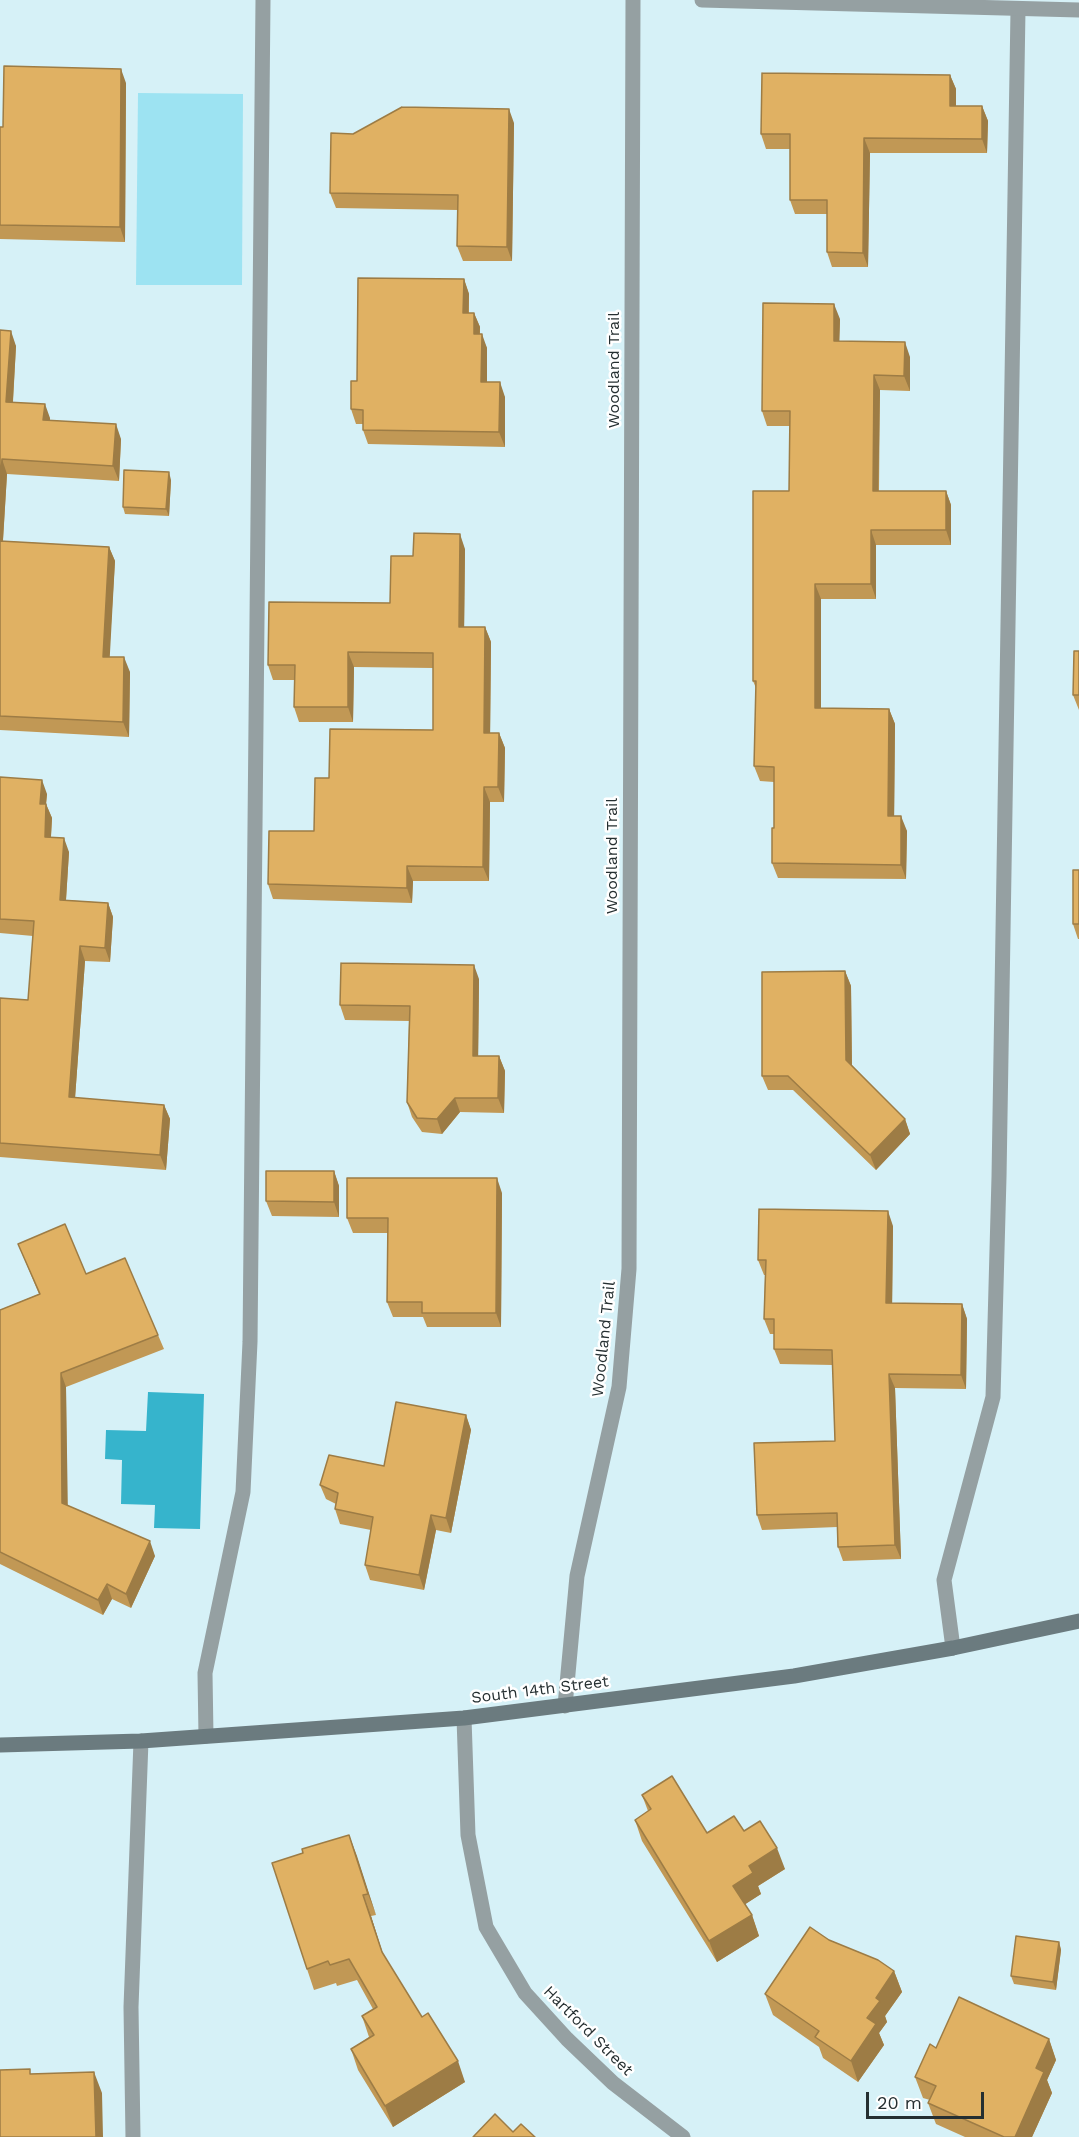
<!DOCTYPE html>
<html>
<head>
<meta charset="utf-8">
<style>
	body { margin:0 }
	#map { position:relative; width:1079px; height:2137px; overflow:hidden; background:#d6f1f7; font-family:"Work Sans",sans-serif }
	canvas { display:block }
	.scale { position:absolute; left:866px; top:2092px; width:118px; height:27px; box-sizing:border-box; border:3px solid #252f31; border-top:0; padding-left:8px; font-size:18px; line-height:21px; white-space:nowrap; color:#252f31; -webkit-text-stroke:4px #fff; paint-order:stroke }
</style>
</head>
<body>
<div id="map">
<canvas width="1079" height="2137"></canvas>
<div class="scale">20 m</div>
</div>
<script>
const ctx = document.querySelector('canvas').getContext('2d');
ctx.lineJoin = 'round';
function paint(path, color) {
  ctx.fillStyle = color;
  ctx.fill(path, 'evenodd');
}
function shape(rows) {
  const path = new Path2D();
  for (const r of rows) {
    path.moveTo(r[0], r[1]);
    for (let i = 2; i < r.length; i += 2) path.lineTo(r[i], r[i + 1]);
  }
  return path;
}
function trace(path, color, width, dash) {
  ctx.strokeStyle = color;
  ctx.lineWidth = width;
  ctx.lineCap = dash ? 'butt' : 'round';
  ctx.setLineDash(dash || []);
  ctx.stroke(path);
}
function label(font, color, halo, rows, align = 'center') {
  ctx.font = font + ' "Work Sans",sans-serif';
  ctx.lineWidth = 5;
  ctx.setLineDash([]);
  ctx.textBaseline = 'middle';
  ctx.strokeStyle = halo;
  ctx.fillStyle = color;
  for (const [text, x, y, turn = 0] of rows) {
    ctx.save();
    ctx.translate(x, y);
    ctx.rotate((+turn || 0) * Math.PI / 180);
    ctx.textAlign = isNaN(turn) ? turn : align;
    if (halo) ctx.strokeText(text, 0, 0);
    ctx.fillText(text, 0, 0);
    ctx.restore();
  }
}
paint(shape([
	[138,93,243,94,242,285,136,285]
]), '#9de3f2');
paint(shape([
	[148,1392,204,1394,200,1529,154,1528,155,1505,121,1504,122,1460,105,1459,106,1430,146,1431]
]), '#36b4cc');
trace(shape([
	[953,1648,944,1580,993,1397,999,1177,1018,10],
	[206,1736,205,1673,243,1492,250,1342,263,0],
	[133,2137,131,2007,141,1741]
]), '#95a0a2', 15);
trace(shape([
	[702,0,1079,10],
	[565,1706,577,1576,619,1387,629,1269,633,0],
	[464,1718,468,1835,486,1927,525,1993,567,2039,613,2083,683,2137]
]), '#95a0a2', 15);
trace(shape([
	[0,1745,141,1741,464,1718,794,1676,953,1648,1079,1621]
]), '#6b7b7f', 15);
paint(shape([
	[950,75,956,89,956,106,982,106,988,121,987,153,870,153,868,267,832,267,827,252,827,214,795,214,790,200,790,149,766,149,761,134],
	[126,83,125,242,0,239,0,127,3,127],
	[514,123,512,261,463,261,457,246,458,210,336,208,330,193,353,134],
	[464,279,469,294,469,313,474,313,480,327,480,334,487,348,487,382,505,397,505,447,368,444,363,430,363,424,356,424,351,409,357,381],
	[840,319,839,341,910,357,910,391,880,390,879,491,946,491,951,505,951,545,876,545,876,599,821,599,821,708,889,709,895,724,894,816,907,831,906,879,778,878,772,863,774,828,774,782,760,781,754,766,756,688,753,681,789,491,790,426,767,426,762,411],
	[0,330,16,346,13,402,50,418,50,420,121,439,119,481,7,474,3,541,109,547,115,561,109,657,130,672,129,737,0,730],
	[171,480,169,516,125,514,123,507],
	[465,549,464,627,485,627,491,642,490,733,499,733,505,748,504,802,490,802,489,881,413,881,412,903,273,899,268,884,314,831,329,778,433,730,433,668,354,667,353,722,299,722,294,707,294,680,273,680,268,665,390,603,413,556],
	[1079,651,1079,710,1073,695],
	[0,777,47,794,46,804,52,818,51,837,69,852,66,900,108,903,113,917,110,962,85,961,75,1098,164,1105,170,1119,166,1170,0,1157,0,998,28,1000,33,936,0,933],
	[1079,870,1079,939,1078,939,1073,924],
	[845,971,851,986,852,1065,905,1119,910,1134,876,1170,793,1090,768,1090,762,1076],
	[479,979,478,1056,499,1056,505,1071,504,1113,460,1112,442,1134,422,1132,412,1117,407,1102,409,1021,345,1020,340,1005],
	[334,1171,339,1186,339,1217,272,1216,266,1201],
	[502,1193,501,1327,427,1327,423,1317,393,1317,387,1302,388,1233,353,1233,347,1218],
	[893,1226,892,1303,962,1304,967,1319,966,1389,895,1388,901,1559,843,1561,838,1547,837,1527,762,1530,757,1515,835,1441,833,1365,780,1364,774,1349,774,1334,770,1334,764,1319,765,1275,764,1275,758,1260],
	[18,1244,86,1274,158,1335,164,1349,66,1387,67,1505,155,1556,131,1608,112,1599,103,1615,0,1564,0,1310,39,1294],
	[466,1415,471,1430,451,1533,436,1530,424,1590,370,1580,365,1565,371,1530,340,1524,335,1509,336,1504,326,1499,320,1485,384,1466],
	[642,1795,707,1833,744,1831,785,1869,758,1886,761,1894,745,1904,752,1915,759,1936,717,1962,642,1841,635,1820,648,1811],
	[349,1835,376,1915,371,1916,383,1955,422,2017,465,2082,393,2127,358,2070,351,2049,369,2037,362,2016,373,2009,357,1980,337,1986,336,1983,314,1990,307,1969],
	[829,1940,894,1971,902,1992,885,2016,887,2022,879,2033,884,2045,858,2082,823,2058,819,2047,773,2015,765,1994],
	[1059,1942,1061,1950,1056,1990,1014,1984,1011,1976],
	[1049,2039,1056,2060,1047,2080,1052,2093,1032,2137,965,2137,936,2124,928,2103,930,2100,923,2098,915,2077,936,2048]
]), '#c19855');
paint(shape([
	[121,69,126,83,125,242,120,227],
	[950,75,956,89,956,121,950,106],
	[982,106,988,121,987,153,982,139],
	[509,109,514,123,512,261,507,247],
	[864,138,870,153,868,267,863,253],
	[464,279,469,294,468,327,463,313],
	[834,304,840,319,839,356,834,341],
	[474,313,480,327,479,348,474,334],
	[11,331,16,346,12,416,6,402],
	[482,334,487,348,487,396,481,382],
	[905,342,910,357,910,391,904,376],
	[874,375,880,390,878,505,873,491],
	[500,382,505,397,505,447,499,432],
	[45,404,50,418,49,435,43,420],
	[116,424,121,439,119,481,113,466],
	[2,459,7,474,2,555,0,551,0,487],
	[169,472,171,480,169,516,166,509],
	[946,491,951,505,951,545,946,530],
	[871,530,876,545,876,599,871,584],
	[460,534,465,549,464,641,459,627],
	[109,547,115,561,109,671,103,657],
	[815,584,821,599,821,723,815,708],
	[485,627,491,642,490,747,484,733],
	[348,652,354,667,353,722,348,707],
	[124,657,130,672,129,737,123,722],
	[889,709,895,724,894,831,888,816],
	[499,733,505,748,504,802,498,787],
	[42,780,47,794,46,804,52,818,50,852,45,837,40,804],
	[484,787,490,802,489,881,483,867],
	[901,816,907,831,906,879,901,865],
	[64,838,69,852,65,915,60,900],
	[407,866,413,881,412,903,407,888],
	[108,903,113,917,110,962,105,948],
	[80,946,85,961,74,1112,69,1097],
	[474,965,479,979,478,1071,473,1056],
	[845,971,851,986,852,1075,846,1060],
	[499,1056,505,1071,504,1113,498,1098],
	[455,1098,460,1112,442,1134,437,1119],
	[164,1105,170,1119,166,1170,160,1155],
	[905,1119,910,1134,876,1170,870,1155],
	[334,1171,339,1186,339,1217,334,1202],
	[497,1178,502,1193,501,1327,496,1313],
	[888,1211,893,1226,892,1317,886,1303],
	[962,1304,967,1319,966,1389,961,1375],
	[61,1373,66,1387,68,1518,62,1503],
	[889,1374,895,1388,901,1559,895,1545],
	[466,1415,471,1430,451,1533,446,1518],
	[431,1515,436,1530,424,1590,419,1575],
	[150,1541,155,1556,131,1608,126,1594],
	[107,1584,112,1599,103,1615,98,1600],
	[349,1835,357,1856,376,1915,368,1894],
	[777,1848,785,1869,758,1886,761,1894,741,1907,733,1886,749,1866],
	[363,1895,371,1916,389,1973],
	[752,1915,759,1936,717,1962,709,1941],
	[1059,1942,1061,1950,1056,1990,1053,1982],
	[894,1971,902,1992,885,2016,887,2022,879,2033,884,2045,858,2082,851,2061,876,1998],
	[1049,2039,1056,2060,1047,2080,1052,2093,1032,2137,1015,2137,1036,2068],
	[458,2061,465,2082,393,2127,385,2106],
	[94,2072,102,2093,103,2137,96,2137]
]), '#9d7c45');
const building = shape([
	[4,66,121,69,120,227,0,225,0,127,3,127,4,66],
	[762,73,950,75,950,106,982,106,982,139,864,138,863,253,827,252,827,200,790,200,790,134,761,134,762,73],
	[402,107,509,109,507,247,457,246,458,195,330,193,331,133,353,134,402,107],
	[358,278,464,279,463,313,474,313,474,334,482,334,481,382,500,382,499,432,363,430,363,410,351,409,351,381,357,381,358,278],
	[763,303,834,304,834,341,905,342,904,376,874,375,873,491,946,491,946,530,871,530,871,584,815,584,815,708,889,709,888,816,901,816,901,865,772,863,772,828,774,828,774,767,754,766,756,681,753,681,753,491,789,491,790,411,762,411,763,303],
	[0,330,11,331,6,402,45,404,43,420,116,424,113,466,2,459,0,487,0,330],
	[124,470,169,472,166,509,123,507,124,470],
	[414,533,460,534,459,627,485,627,484,733,499,733,498,787,484,787,483,867,407,866,407,888,268,884,269,831,314,831,315,778,329,778,330,729,433,730,433,653,348,652,348,707,294,707,295,665,268,665,269,602,390,603,391,556,413,556,414,533],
	[0,541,109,547,103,657,124,657,123,722,0,716,0,541],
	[1074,651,1079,651,1079,695,1073,695,1074,651],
	[0,777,42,780,40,804,46,804,45,837,64,838,60,900,108,903,105,948,80,946,69,1097,164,1105,160,1155,0,1143,0,998,28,1000,34,921,0,919,0,777],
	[1073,870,1079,870,1079,924,1073,924,1073,870],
	[341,963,474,965,473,1056,499,1056,498,1098,455,1098,437,1119,417,1118,407,1102,410,1006,340,1005,341,963],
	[845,971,846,1060,905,1119,870,1155,788,1076,762,1076,762,972,845,971],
	[266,1171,334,1171,334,1202,266,1201,266,1171],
	[347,1178,497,1178,496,1313,422,1313,422,1302,387,1302,388,1218,347,1218,347,1178],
	[759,1209,888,1211,886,1303,962,1304,961,1375,889,1374,895,1545,838,1547,837,1513,757,1515,754,1443,835,1441,832,1350,774,1349,774,1319,764,1319,766,1260,758,1260,759,1209],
	[65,1224,86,1274,125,1258,158,1335,61,1373,62,1503,150,1541,126,1594,107,1584,98,1600,0,1552,0,1310,40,1294,18,1244,65,1224],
	[396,1402,466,1415,446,1518,431,1515,419,1575,365,1565,373,1517,335,1509,338,1493,320,1485,329,1455,384,1466,396,1402],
	[672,1776,707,1833,734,1816,744,1831,760,1821,777,1848,749,1866,753,1873,733,1886,752,1915,709,1941,635,1820,651,1809,642,1795,672,1776],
	[349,1835,368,1894,363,1895,382,1952,422,2017,428,2013,458,2061,385,2106,351,2049,374,2035,362,2016,377,2007,349,1959,330,1965,328,1961,307,1969,272,1863,303,1853,302,1849,349,1835],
	[810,1927,829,1940,878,1960,894,1971,876,1998,880,2001,867,2018,876,2024,851,2061,815,2037,819,2031,765,1994,810,1927],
	[1016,1936,1059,1942,1053,1982,1011,1976,1016,1936],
	[959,1997,1049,2039,1036,2068,1044,2072,1015,2137,1004,2137,928,2103,936,2086,915,2077,930,2044,936,2048,959,1997],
	[30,2069,30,2074,94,2072,96,2137,0,2137,0,2070,30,2069],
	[495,2114,513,2132,521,2124,535,2137,473,2137,495,2114]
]);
paint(building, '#e0b163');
trace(building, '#9d7c45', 1.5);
label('16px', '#252f31', '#fff', [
	["Woodland Trail",614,370,-90],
	["Woodland Trail",612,856,-90],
	["Woodland Trail",604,1339,-84],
	["South 14th Street",540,1690,-7],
	["Hartford Street",588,2031,45]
]);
</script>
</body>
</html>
